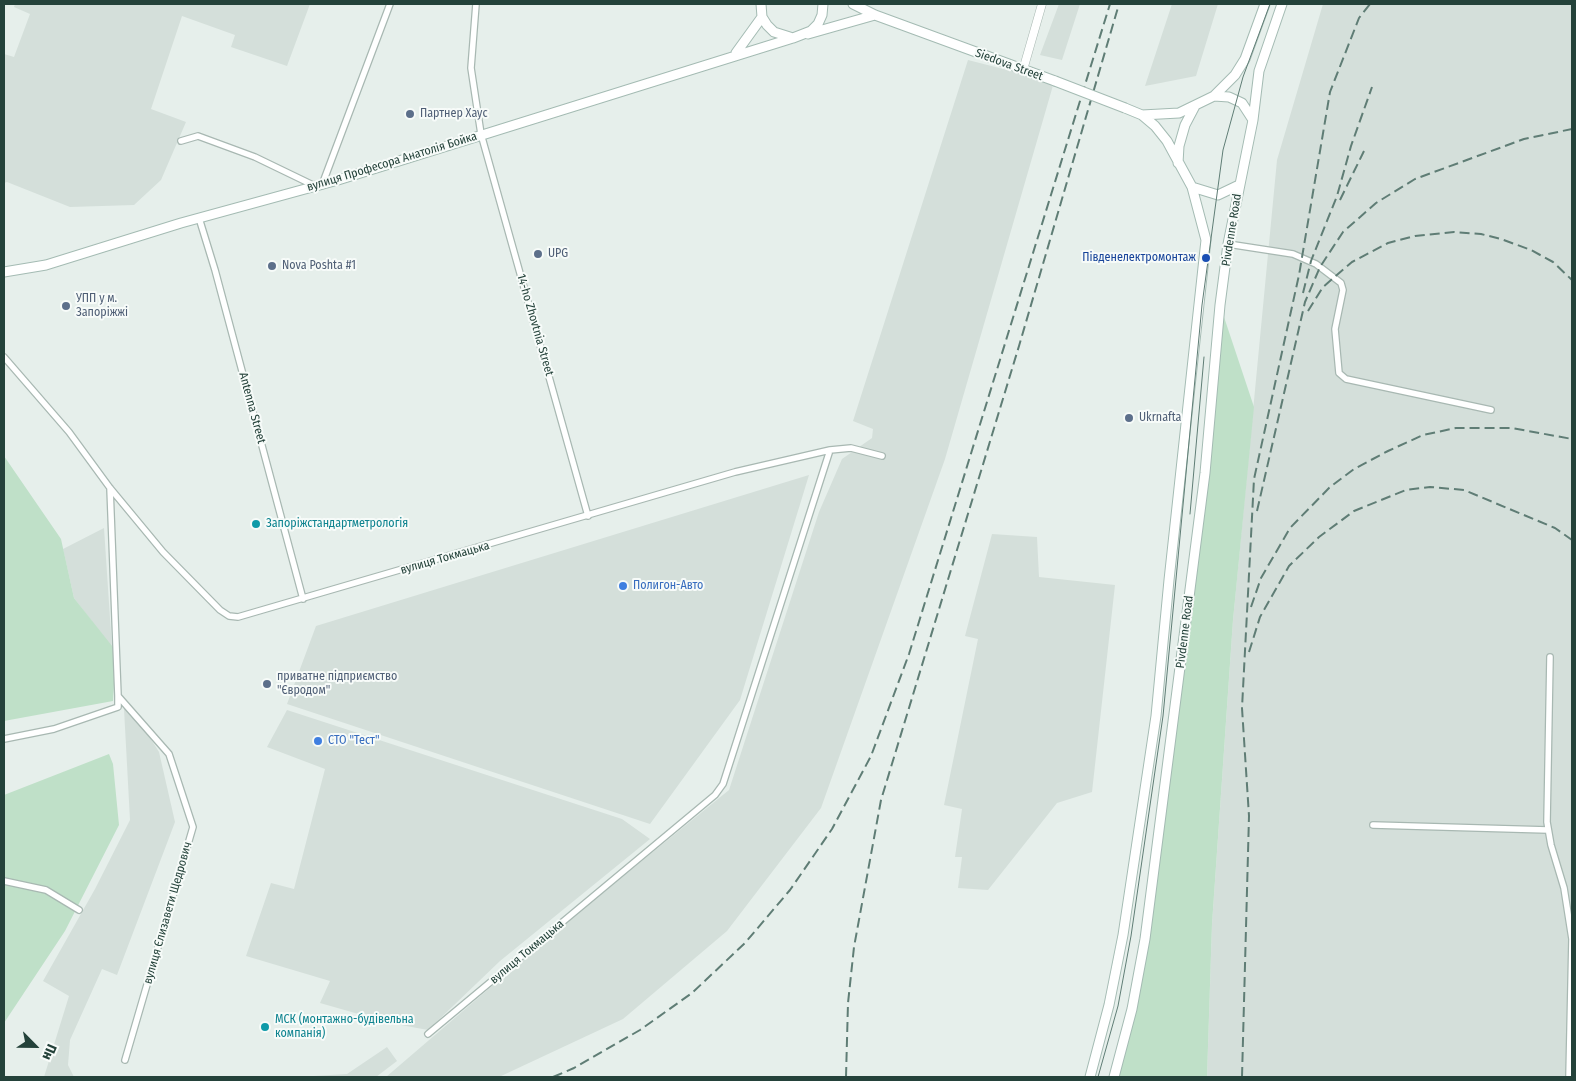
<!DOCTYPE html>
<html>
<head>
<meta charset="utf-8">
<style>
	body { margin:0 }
	#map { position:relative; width:1576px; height:1081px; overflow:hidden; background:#e6efeb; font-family:"Fira Sans Condensed",sans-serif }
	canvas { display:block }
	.frame { position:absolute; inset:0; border:5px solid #24423a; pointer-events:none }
	.north { position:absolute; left:10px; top:1021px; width:50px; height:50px; -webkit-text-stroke:4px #f7fbf9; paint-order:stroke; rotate:113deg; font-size:14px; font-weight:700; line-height:20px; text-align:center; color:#24423a }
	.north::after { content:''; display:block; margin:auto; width:18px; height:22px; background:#24423a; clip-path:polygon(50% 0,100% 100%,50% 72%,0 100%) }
</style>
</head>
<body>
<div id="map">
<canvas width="1576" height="1081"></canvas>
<div class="frame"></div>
<div class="north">Пн</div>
</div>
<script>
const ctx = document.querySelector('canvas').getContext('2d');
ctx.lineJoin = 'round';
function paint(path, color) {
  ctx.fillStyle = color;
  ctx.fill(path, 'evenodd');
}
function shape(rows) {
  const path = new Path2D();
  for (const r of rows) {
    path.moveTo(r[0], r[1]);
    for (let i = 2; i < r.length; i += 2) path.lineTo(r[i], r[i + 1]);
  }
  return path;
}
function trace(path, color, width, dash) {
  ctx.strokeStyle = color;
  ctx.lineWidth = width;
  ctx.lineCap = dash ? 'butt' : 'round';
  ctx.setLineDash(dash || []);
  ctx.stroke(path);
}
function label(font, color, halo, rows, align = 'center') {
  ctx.font = font + ' "Fira Sans Condensed",sans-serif';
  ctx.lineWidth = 4;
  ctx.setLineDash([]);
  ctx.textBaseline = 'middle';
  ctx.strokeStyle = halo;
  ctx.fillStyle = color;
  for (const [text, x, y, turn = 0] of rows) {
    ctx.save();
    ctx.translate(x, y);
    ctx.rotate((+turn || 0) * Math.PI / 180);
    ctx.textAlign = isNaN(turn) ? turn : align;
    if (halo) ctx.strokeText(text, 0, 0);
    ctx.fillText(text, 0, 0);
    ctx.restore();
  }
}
paint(shape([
	[15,4,310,4,287,66,231,47,235,35,182,16,151,109,186,122,161,180,134,205,70,207,7,182,4,183,4,54,14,57,30,14,14,7],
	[1059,4,1080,4,1062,60,1040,55],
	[1172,4,1218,4,1196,76,1145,86],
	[1323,4,1572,4,1572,1077,1207,1077,1212,924,1233,620,1277,160],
	[968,60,1054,82,945,459,821,808,727,931,623,1019,499,1077,386,1077,562,926,729,790,819,512,842,459,872,438,873,429,853,421],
	[809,475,740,700,650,824,287,704,316,626],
	[104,528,112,648,74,598,63,549],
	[992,534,1037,537,1039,577,1115,585,1092,792,1057,803,988,890,958,888,962,857,955,857,962,809,944,805,978,639,965,636],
	[124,709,132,709,159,752,175,822,117,975,102,969,70,1040,68,1065,74,1077,44,1077,69,996,43,981,95,889,130,820],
	[287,710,622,819,650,839,500,961,428,1030,390,1023,320,1003,330,981,246,956,271,883,294,889,325,769,267,747],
	[387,1047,397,1061,376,1077,297,1077,347,1074]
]), '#d4dfda');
paint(shape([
	[1220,305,1254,407,1233,620,1212,924,1207,1077,1115,1077,1132,1009,1175,719],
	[4,456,61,539,74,598,116,651,113,701,4,721],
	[109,754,113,764,119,825,65,931,4,1023,4,795]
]), '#bfe0c8');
const minor = shape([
	[476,4,471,68,481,134,588,516],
	[181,141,198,136,255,157,315,186],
	[322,185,390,4],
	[199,218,215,270,303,599],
	[1228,244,1293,254,1316,264,1341,283,1343,290,1335,329,1339,373,1346,379,1491,410],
	[4,357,69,432,110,488,163,552,220,610,229,616,238,617,735,472,830,450,851,448,882,456],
	[110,488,118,696,169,754,193,827,125,1060],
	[1550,657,1547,822,1551,845,1564,888,1572,939,1569,1077],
	[4,739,54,729,118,707,118,696],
	[1373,825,1548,830],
	[4,881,46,890,79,910],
	[428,1034,715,795,723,784,830,450]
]);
const tertiary = shape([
	[1023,70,1042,4]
]);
const secondary = shape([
	[761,4,762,17,767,25,774,32,793,38,811,31,818,24,822,15,823,4],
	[853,4,875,15,1055,81],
	[808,34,875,15],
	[736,53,762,17],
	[1214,96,1235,75,1245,59,1265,4],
	[1125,108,1142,115,1155,126,1167,141,1192,187,1218,195,1239,185],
	[1142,115,1179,113,1214,96,1229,97,1242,103,1253,120],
	[1178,163,1179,146,1185,125,1195,106],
	[4,272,46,265,181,223,338,180,793,38],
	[1090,1077,1109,1005,1123,935,1156,716,1169,580,1206,240,1192,187],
	[1114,1077,1132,1009,1145,939,1205,473,1220,305,1228,244,1253,120,1259,71,1282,4]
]);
trace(minor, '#a8b8b2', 8);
trace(tertiary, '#a8b8b2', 9);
trace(secondary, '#a4bbb3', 11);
trace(minor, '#fff', 5.5);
trace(tertiary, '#fff', 8);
trace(secondary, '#fff', 9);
trace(shape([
	[1190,514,1204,357],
	[1098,1077,1118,1006,1131,936,1163,716,1202,305,1223,150,1243,77,1270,4]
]), '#5f7d75', 1);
trace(shape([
	[1340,200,1364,151],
	[1303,293,1311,261,1337,196,1351,146,1372,87],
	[1308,311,1323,287,1352,262,1388,243,1415,236,1454,232,1481,234,1501,239,1531,250,1553,262,1572,280],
	[1257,511,1305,302,1320,267,1343,232,1376,203,1415,179,1524,139,1572,129],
	[1251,607,1261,578,1290,528,1330,487,1354,469,1388,451,1423,435,1456,428,1512,428,1572,439],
	[1249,652,1260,617,1289,566,1319,537,1354,511,1406,490,1430,487,1464,490,1555,528,1572,540],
	[553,1077,574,1068,640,1030,692,993,745,943,790,890,832,829,871,756,909,654,1110,4],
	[846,1077,848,1003,854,947,881,800,1019,346,1119,4],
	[1242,1077,1249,816,1242,708,1254,479,1299,275,1330,92,1359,18,1370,4]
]), '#5f7d75', 2, [10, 5]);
const secondaryBridge = shape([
	[1055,81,1125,108]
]);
trace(secondaryBridge, '#a4bbb3', 11, []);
trace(secondaryBridge, '#fff', 9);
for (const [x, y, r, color] of [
	[410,114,5,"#5c6f8a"],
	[538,254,5,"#5c6f8a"],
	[1206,258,5,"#1a4fb4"],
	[272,266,5,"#5c6f8a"],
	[66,306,5,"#5c6f8a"],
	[1129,418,5,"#5c6f8a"],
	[256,524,5,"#0f9aa8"],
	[623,586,5,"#3f7fe0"],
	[267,684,5,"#5c6f8a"],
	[318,741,5,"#3f7fe0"],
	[265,1027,5,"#0f9aa8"]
]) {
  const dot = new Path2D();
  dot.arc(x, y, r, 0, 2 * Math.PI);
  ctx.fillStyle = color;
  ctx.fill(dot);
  trace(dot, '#f7fbf9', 2);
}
label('12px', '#24423a', '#f7fbf9', [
	["Siedova Street",1009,65,20],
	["вулиця Професора Анатолія Бойка",392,162,-17],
	["Pivdenne Road",1232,230,-81],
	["14-ho Zhovtnia Street",535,325,74],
	["Antenna Street",252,408,75],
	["вулиця Токмацька",445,558,-16],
	["Pivdenne Road",1185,632,-83],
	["вулиця Єлизавети Щедрович",168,913,-74],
	["вулиця Токмацька",527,952,-40]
]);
label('12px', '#4e5e75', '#f7fbf9', [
	["Партнер Хаус",420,114],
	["UPG",548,254],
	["Nova Poshta #1",282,266],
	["УПП у м.",76,299],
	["Запоріжжі",76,313],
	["Ukrnafta",1139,418],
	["приватне підприємство",277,677],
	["\"Євродом\"",277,691]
], 'left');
label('12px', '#164399', '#f7fbf9', [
	["Південелектромонтаж",1196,258]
], 'right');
label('12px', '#0d838f', '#f7fbf9', [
	["Запоріжстандартметрологія",266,524],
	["МСК (монтажно-будівельна",275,1020],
	["компанія)",275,1034]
], 'left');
label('12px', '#366cbe', '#f7fbf9', [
	["Полигон-Авто",633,586],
	["СТО \"Тест\"",328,741]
], 'left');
</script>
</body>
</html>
